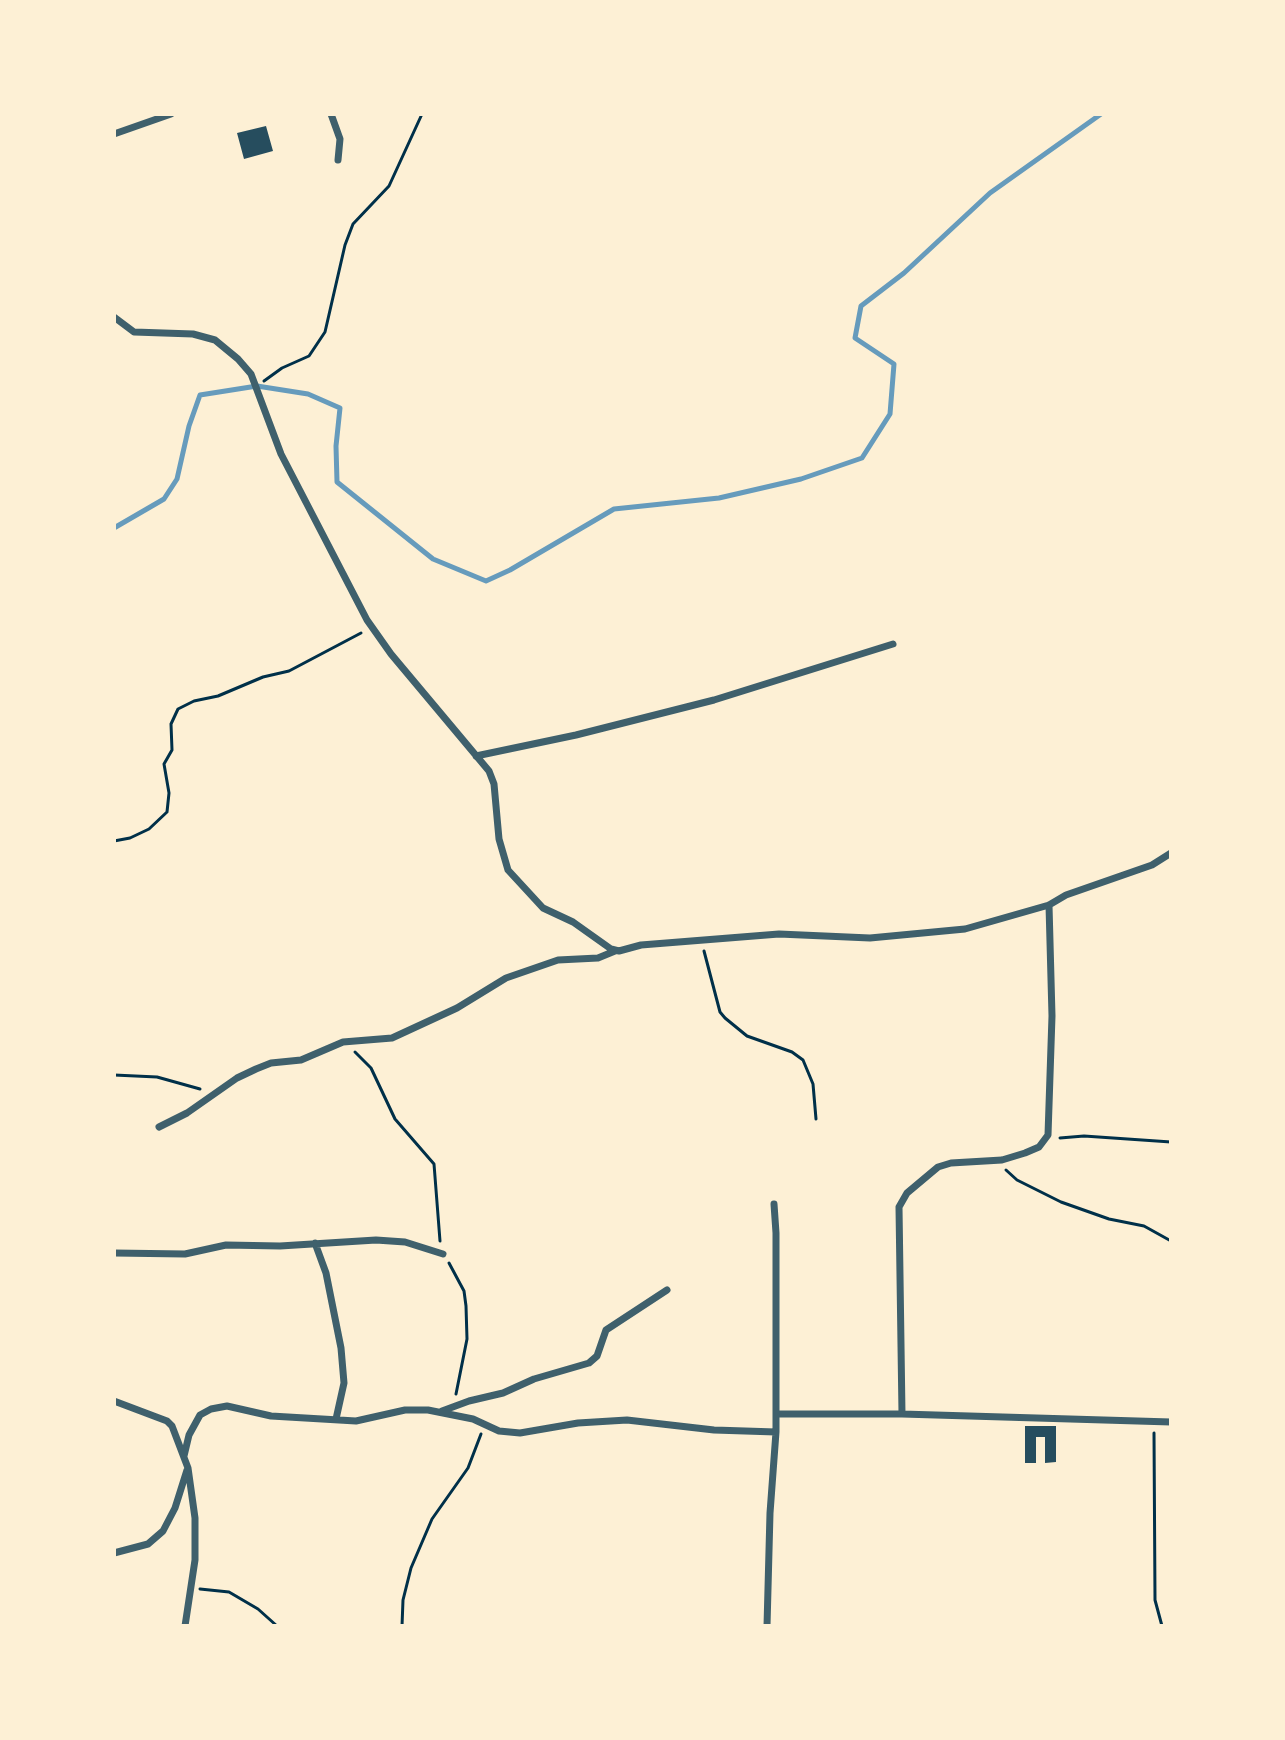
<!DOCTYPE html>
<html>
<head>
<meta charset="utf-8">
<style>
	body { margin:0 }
	#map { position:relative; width:1285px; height:1740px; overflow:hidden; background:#fdf0d5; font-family:"Noto Sans",sans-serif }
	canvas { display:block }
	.frame { position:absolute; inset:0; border:116px solid #fdf0d5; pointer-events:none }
</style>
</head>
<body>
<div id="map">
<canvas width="1285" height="1740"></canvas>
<div class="frame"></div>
</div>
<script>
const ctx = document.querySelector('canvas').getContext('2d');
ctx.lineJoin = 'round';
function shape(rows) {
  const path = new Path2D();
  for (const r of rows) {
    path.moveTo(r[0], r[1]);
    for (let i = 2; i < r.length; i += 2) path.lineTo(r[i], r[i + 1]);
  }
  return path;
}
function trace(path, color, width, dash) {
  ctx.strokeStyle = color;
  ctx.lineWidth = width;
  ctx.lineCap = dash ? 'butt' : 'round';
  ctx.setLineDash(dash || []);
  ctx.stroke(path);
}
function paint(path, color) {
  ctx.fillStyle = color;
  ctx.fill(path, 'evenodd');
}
trace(shape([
	[114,528,164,499,177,479,189,426,200,395,257,386,308,394,340,408,336,446,337,482,433,559,486,581,510,570,614,509,719,498,801,479,862,458,890,414,894,364,855,338,861,306,904,273,990,193,1101,114]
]), '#669bbc', 5);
paint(shape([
	[266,126,273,151,244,159,237,133],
	[1025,1426,1056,1426,1056,1462,1045,1463,1045,1437,1036,1437,1036,1463,1025,1463]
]), '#264d5e');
trace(shape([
	[264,381,282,368,309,356,325,332,345,245,353,224,389,186,422,114],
	[1171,426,1171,443],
	[114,841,130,838,149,829,167,812,169,793,164,764,172,750,171,724,178,709,194,701,218,696,263,677,289,671,361,633],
	[704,951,720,1012,725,1018,747,1036,792,1052,803,1060,813,1084,816,1119],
	[355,1052,371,1068,395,1119,434,1164,440,1241],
	[114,1075,157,1077,200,1089],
	[1060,1138,1084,1136,1171,1142],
	[1006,1170,1017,1180,1061,1202,1109,1219,1144,1226,1171,1241],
	[449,1263,464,1291,466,1306,467,1339,456,1394],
	[1154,1433,1155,1600,1162,1626],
	[200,1589,229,1592,258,1609,277,1626],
	[402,1626,403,1600,411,1568,432,1519,468,1468,481,1434]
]), '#003049', 3);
trace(shape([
	[331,114,340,139,338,160],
	[114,134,171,114],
	[114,317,134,332,193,334,215,340,238,359,251,374,281,454,367,620,391,654,489,771,494,784,499,839,508,870,543,908,573,922,611,949,619,951,641,945,779,934,870,938,965,929,1049,905,1066,895,1152,865,1171,853],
	[476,756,576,735,714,700,893,644],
	[159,1127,187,1113,237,1078,256,1069,271,1063,301,1060,343,1042,392,1038,457,1008,506,978,558,960,598,958,615,951],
	[315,1243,326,1273,341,1348,344,1383,336,1419],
	[114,1253,185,1254,226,1245,280,1246,376,1240,405,1242,443,1254],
	[114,1401,167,1421,172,1426,188,1468,195,1518,195,1560,185,1626],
	[442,1411,469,1401,503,1393,534,1379,589,1363,597,1356,606,1330,667,1290],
	[776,1414,902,1414,1171,1422],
	[902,1414,899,1207,907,1193,938,1167,951,1163,1002,1160,1025,1153,1039,1147,1048,1135,1052,1016,1049,905],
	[184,1456,189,1435,200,1415,211,1409,227,1406,271,1416,356,1421,405,1410,428,1410,473,1419,499,1431,520,1433,578,1423,627,1420,714,1430,776,1432],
	[114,1553,148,1544,163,1531,175,1508,187,1470],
	[767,1626,770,1513,776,1432,776,1233,774,1204]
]), '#3f606c', 7);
</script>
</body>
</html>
